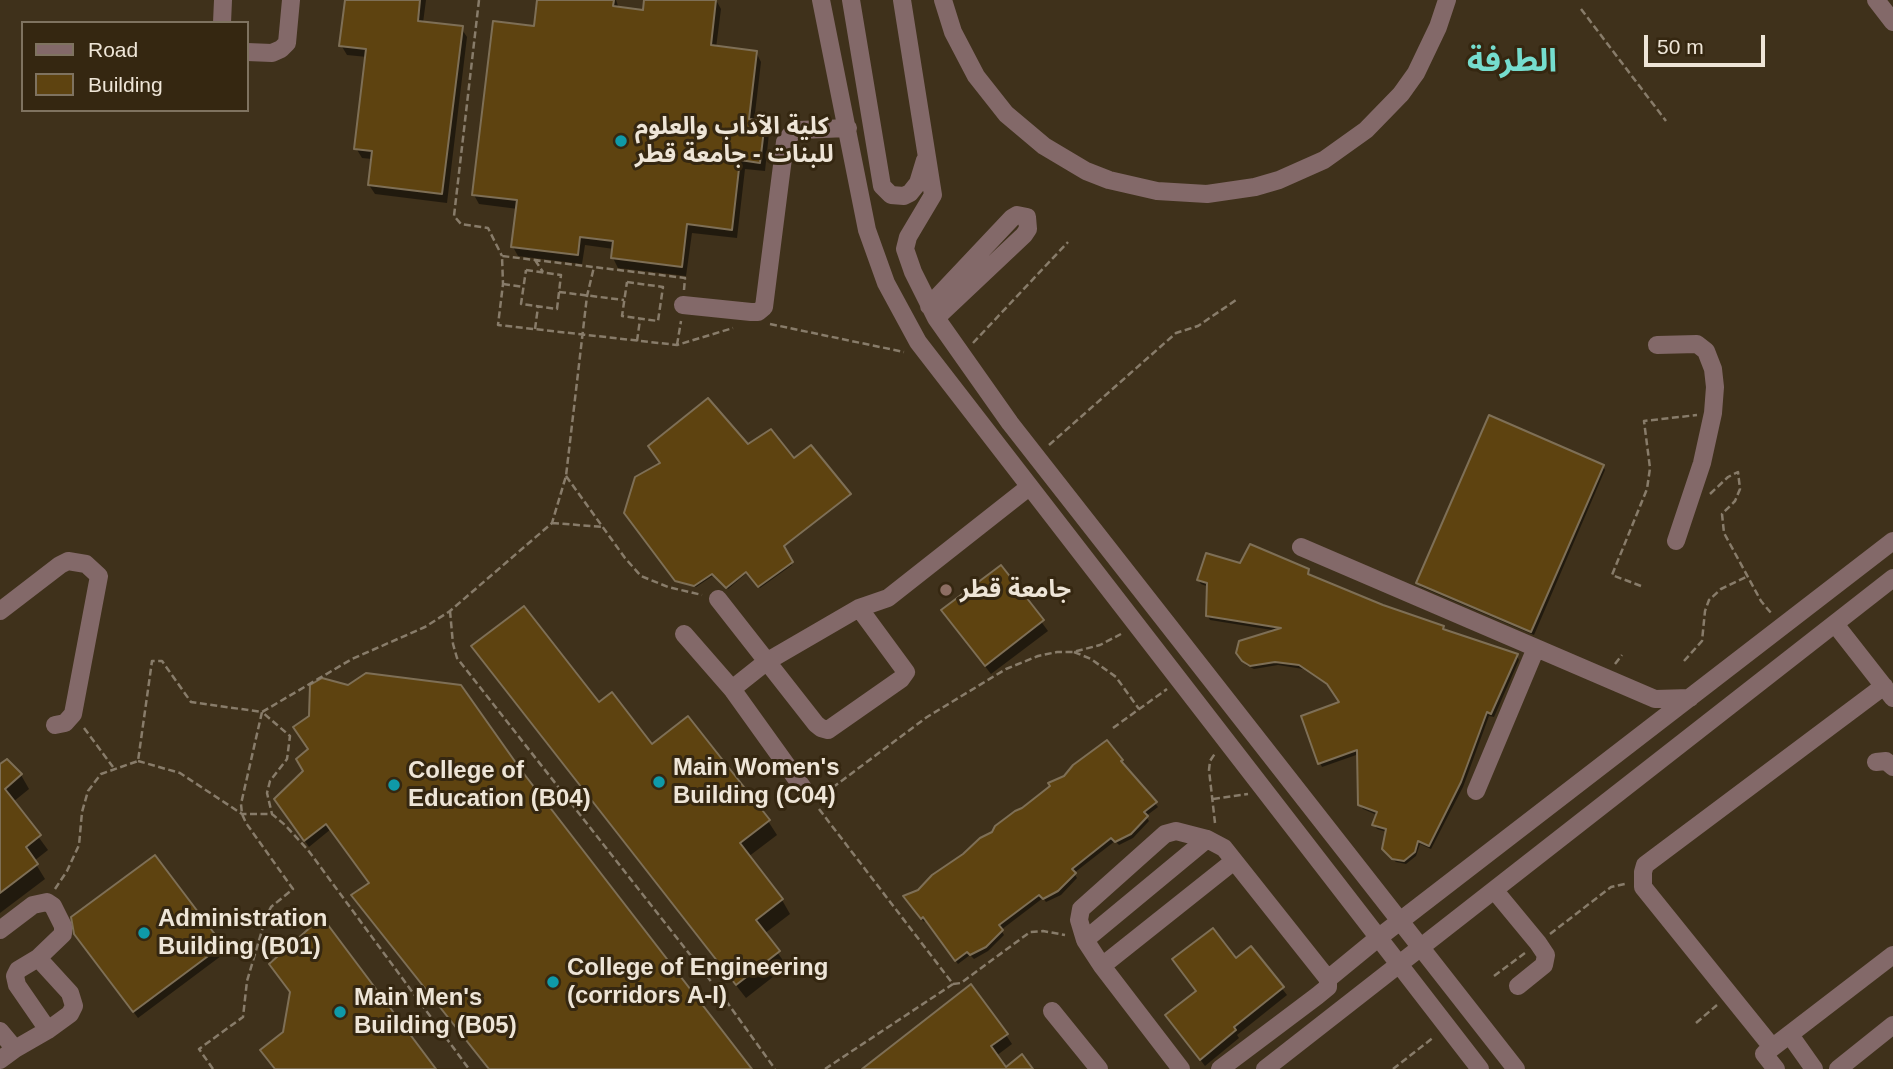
<!DOCTYPE html>
<html>
<head>
<meta charset="utf-8">
<style>
	body { margin:0 }
	#map { position:relative; width:1893px; height:1069px; overflow:hidden; background:#3f311b; font-family:Helvetica,sans-serif }
	canvas { display:block }
	.legend { position:absolute; left:21px; top:21px; width:228px; height:91px; box-sizing:border-box; background:#352711; border:2px solid #7f7360; margin:0; padding:9px 12px; list-style:none; font-size:21px; color:#eee5d7 }
	.legend li { display:flex; align-items:center; gap:14px; height:35px }
	.legend b { width:35px; border:2px solid #7f7360 }
	.scale { position:absolute; left:1644px; top:35px; width:121px; height:32px; box-sizing:border-box; border:4px solid #eee5d7; border-top:0; padding-left:9px; font-size:21px; line-height:24px; white-space:nowrap; color:#eee5d7; -webkit-text-stroke:5px #352711; paint-order:stroke }
</style>
</head>
<body>
<div id="map">
<canvas width="1893" height="1069"></canvas>
<ul class="legend">
<li><b style="height:9px;background:#836969"></b>Road</li>
<li><b style="height:19px;background:#5e4310"></b>Building</li>
</ul>
<div class="scale">50 m</div>
</div>
<script>
const ctx = document.querySelector('canvas').getContext('2d');
ctx.lineJoin = 'round';
function paint(path, color) {
  ctx.fillStyle = color;
  ctx.fill(path, 'evenodd');
}
function shape(rows) {
  const path = new Path2D();
  for (const r of rows) {
    path.moveTo(r[0], r[1]);
    for (let i = 2; i < r.length; i += 2) path.lineTo(r[i], r[i + 1]);
  }
  return path;
}
function trace(path, color, width, dash) {
  ctx.strokeStyle = color;
  ctx.lineWidth = width;
  ctx.lineCap = dash ? 'butt' : 'round';
  ctx.setLineDash(dash || []);
  ctx.stroke(path);
}
function label(font, color, halo, rows, align = 'center') {
  ctx.font = font + ' Helvetica,"Noto Sans Arabic",sans-serif';
  ctx.lineWidth = 6;
  ctx.setLineDash([]);
  ctx.textBaseline = 'middle';
  ctx.strokeStyle = halo;
  ctx.fillStyle = color;
  for (const [text, x, y, turn = 0] of rows) {
    ctx.save();
    ctx.translate(x, y);
    ctx.rotate((+turn || 0) * Math.PI / 180);
    ctx.textAlign = isNaN(turn) ? turn : align;
    if (halo) ctx.strokeText(text, 0, 0);
    ctx.fillText(text, 0, 0);
    ctx.restore();
  }
}
paint(shape([
	[347,0,426,0,423,23,461,28,467,37,447,203,375,194,369,185,372,159,362,158,356,148,367,57,347,55,341,45],
	[539,0,616,0,619,9,644,12,646,0,716,0,721,9,716,48,756,52,761,62,754,122,764,123,769,133,765,171,745,169,737,238,692,233,686,276,618,268,613,258,614,249,585,245,582,264,518,256,513,247,518,209,479,204,474,195,535,28],
	[811,447,850,496,783,548,792,565,760,588,748,572,728,589,714,575,696,587,677,582,626,513,793,461],
	[1603,466,1605,470,1534,635,1421,587,1418,583],
	[1241,565,1308,571,1310,576,1382,607,1443,628,1445,631,1517,656,1519,660,1494,717,1489,716,1463,787,1431,849,1420,844,1416,856,1406,864,1396,862,1386,853,1387,832,1377,829,1374,825,1377,815,1363,809,1360,805,1359,754,1322,767,1320,763,1341,703,1332,688,1303,669,1278,665,1254,669,1246,665,1238,653,1278,631,1210,620,1207,615,1209,587,1201,584,1198,580],
	[1001,567,1048,631,991,674,949,620],
	[474,646,599,704,652,746,768,821,777,835,748,857,782,900,790,914,764,934,787,966,746,998,482,661],
	[1121,761,1158,807,1146,816,1149,821,1133,838,1119,845,1115,841,1074,873,1077,878,1061,895,1046,902,1043,898,1001,930,1004,935,988,951,974,959,970,955,958,964,926,920,924,922,907,900],
	[0,766,21,775,29,789,13,802,48,850,34,861,45,879,0,913],
	[519,771,750,1069,489,1069,370,884,331,829,309,847,280,806],
	[81,941,221,946,225,953,138,1018],
	[1251,949,1287,995,1237,1035,1239,1038,1205,1066,1167,1016],
	[1006,1035,1012,1044,996,1056,1005,1069,865,1069]
]), '#0007');
const building = shape([
	[345,0,420,0,418,21,463,26,442,194,368,185,372,151,354,149,366,49,339,46,345,0],
	[537,0,614,0,613,6,643,10,644,0,716,0,711,45,757,51,749,119,765,121,760,163,740,160,732,230,687,224,682,267,611,258,613,241,580,237,578,255,511,247,517,200,472,195,493,21,534,26,537,0],
	[708,398,748,444,771,429,794,458,811,445,851,494,784,546,793,562,758,587,746,572,726,588,712,574,694,586,675,581,624,513,635,477,660,463,648,446,708,398],
	[1489,415,1604,465,1531,632,1416,583,1489,415],
	[1250,544,1309,569,1308,574,1383,605,1444,626,1443,629,1518,654,1491,714,1487,712,1461,782,1429,846,1418,841,1415,852,1404,861,1392,859,1382,849,1386,829,1372,825,1377,812,1358,805,1357,750,1318,764,1301,716,1339,702,1327,684,1299,665,1275,662,1250,666,1242,661,1236,653,1239,641,1281,628,1206,616,1207,583,1197,580,1206,553,1240,563,1250,544],
	[1001,565,1044,620,985,666,941,610,1001,565],
	[524,606,599,702,612,692,652,744,688,716,770,820,740,843,783,899,756,920,780,951,736,985,471,646,524,606],
	[366,673,461,685,521,770,752,1069,489,1069,351,895,369,883,326,824,304,841,274,799,303,771,296,759,308,749,293,727,309,716,310,685,322,678,348,685,366,673],
	[1107,740,1123,760,1121,761,1157,802,1144,812,1148,816,1131,834,1115,842,1111,838,1072,869,1076,873,1058,891,1043,899,1039,895,999,925,1003,930,986,947,970,955,967,952,955,961,923,917,921,919,903,896,918,890,932,875,963,854,980,838,992,832,995,826,1015,811,1022,808,1050,786,1048,783,1064,776,1073,765,1107,740],
	[7,759,22,774,5,789,41,835,26,847,38,864,0,893,0,764,7,759],
	[155,855,223,945,133,1012,74,934,71,917,155,855],
	[322,917,436,1069,275,1069,260,1050,283,1032,290,992,269,964,322,917],
	[1213,928,1236,958,1251,946,1284,987,1234,1027,1236,1030,1200,1060,1165,1015,1196,991,1172,959,1213,928],
	[971,984,1008,1034,991,1046,1006,1067,1022,1054,1033,1069,862,1069,971,984]
]);
paint(building, '#5e4310');
trace(building, '#7e6f56', 2);
trace(shape([
	[479,0,454,216,461,224,488,228,502,256],
	[1581,9,1666,121],
	[535,260,543,272],
	[526,270,561,275,557,309,521,304,526,270],
	[627,282,663,287,658,321,622,316,627,282],
	[503,284,523,287],
	[684,290,685,278,502,256,503,284,498,325,677,345,733,328],
	[559,292,624,300],
	[770,324,904,352],
	[535,329,538,307],
	[637,341,640,320],
	[973,343,1068,242],
	[677,345,681,321],
	[1049,445,1176,333,1198,326,1236,300],
	[566,476,625,558,641,576,668,587,702,595],
	[1710,494,1728,477,1738,472,1740,489,1735,501,1722,514,1724,533,1761,601,1771,613],
	[552,523,604,527],
	[1641,586,1612,575,1647,489,1650,468,1644,421,1697,415],
	[450,611,453,644,457,658,724,998,775,1069],
	[1074,652,1091,659,1116,677,1139,709],
	[1684,661,1702,641,1705,611,1709,600,1721,589,1748,576],
	[1615,664,1622,655],
	[84,728,113,767],
	[1113,728,1167,689],
	[138,761,180,773,242,814,272,814,285,825,308,850,469,1069],
	[824,794,927,717,1006,669,1038,656,1057,652,1073,652,1100,645,1121,634],
	[1213,799,1248,794],
	[819,809,953,984,961,983,1030,932,1043,931,1065,935],
	[1215,823,1209,770,1210,761,1216,752],
	[55,889,67,871,79,845,82,812,88,791,101,774,138,761,152,661,162,661,191,702,262,712,352,659,425,627,450,611,552,523,566,476,587,296,594,267],
	[1550,934,1611,887,1625,884],
	[1494,976,1525,953],
	[1696,1023,1717,1005],
	[213,1069,199,1049,243,1017,247,981,265,920,271,907,293,889,246,823,242,814,241,804,262,712,290,736,287,759,270,781,267,793,272,814],
	[825,1069,953,984],
	[1393,1069,1434,1037]
]), '#887c6a', 2.5, [7, 3.5]);
trace(shape([
	[821,0,867,230,886,283,918,342,1480,1069],
	[851,0,882,186,891,195,904,196,910,193,918,183,925,160],
	[902,0,933,195,908,237,905,249,913,272,936,318,1010,423,1516,1069],
	[943,0,953,32,976,76,1006,114,1044,146,1086,171,1109,180,1157,191,1207,194,1255,187,1279,180,1324,160,1366,130,1401,94,1416,73,1438,27,1447,0],
	[1876,0,1893,22],
	[222,23,223,0],
	[247,52,272,53,281,49,287,43,291,0],
	[683,305,751,312,758,312,764,307,785,142,792,133,799,130,848,128],
	[929,306,1012,218,1017,215,1027,217,1028,229,1024,235,936,318],
	[1657,345,1697,344,1706,351,1713,369,1715,387,1713,413,1702,463,1676,541],
	[1301,547,1655,699,1690,698],
	[718,599,816,724,821,728,828,730,901,679,906,672,859,608],
	[0,611,60,565,68,561,86,564,99,576,73,714,65,723,55,725],
	[1835,624,1893,698],
	[684,634,732,689],
	[1876,762,1886,761,1893,767],
	[1476,791,1536,648],
	[808,795,732,689,766,662,859,608,888,598,1029,487],
	[1495,891,1538,943,1546,955,1544,965,1518,986],
	[0,930,33,905,47,902,53,906,63,926,63,934,38,958,70,993,74,1006,70,1014,48,1030,15,1049],
	[1085,940,1079,920,1081,909,1165,834,1176,831,1207,839],
	[38,958,18,970,15,976,17,985,48,1030],
	[1102,966,1234,861],
	[1052,1011,1099,1069],
	[0,1031,15,1049,0,1060],
	[1790,1035,1814,1069],
	[1772,1047,1643,887,1643,872,1645,865,1884,686],
	[1181,1069,1102,966,1085,940,1207,839,1224,848,1328,979,1378,938,1893,541],
	[1220,1069,1317,996,1328,987,1328,979],
	[1265,1069,1893,578],
	[1776,1069,1764,1054,1893,955],
	[1838,1069,1893,1025]
]), '#836969', 18);
for (const [x, y, r, color] of [
	[621,141,7,"#0f9aa8"],
	[946,590,7,"#8d6e63"],
	[659,782,7,"#0f9aa8"],
	[394,785,7,"#0f9aa8"],
	[144,933,7,"#0f9aa8"],
	[553,982,7,"#0f9aa8"],
	[340,1012,7,"#0f9aa8"]
]) {
  const dot = new Path2D();
  dot.arc(x, y, r, 0, 2 * Math.PI);
  ctx.fillStyle = color;
  ctx.fill(dot);
  trace(dot, '#352711', 2.5);
}
label('bold 24px', '#eee5d7', '#352711', [
	["كلية الآداب والعلوم",635,127],
	["للبنات - جامعة قطر",635,155],
	["جامعة قطر",960,590],
	["Main Women's",673,768],
	["Building (C04)",673,796],
	["College of",408,771],
	["Education (B04)",408,799],
	["Administration",158,919],
	["Building (B01)",158,947],
	["College of Engineering",567,968],
	["(corridors A-I)",567,996],
	["Main Men's",354,998],
	["Building (B05)",354,1026]
], 'left');
label('bold 32px', '#75ddce', '#352711', [
	["الطرفة",1512,62]
]);
</script>
</body>
</html>
